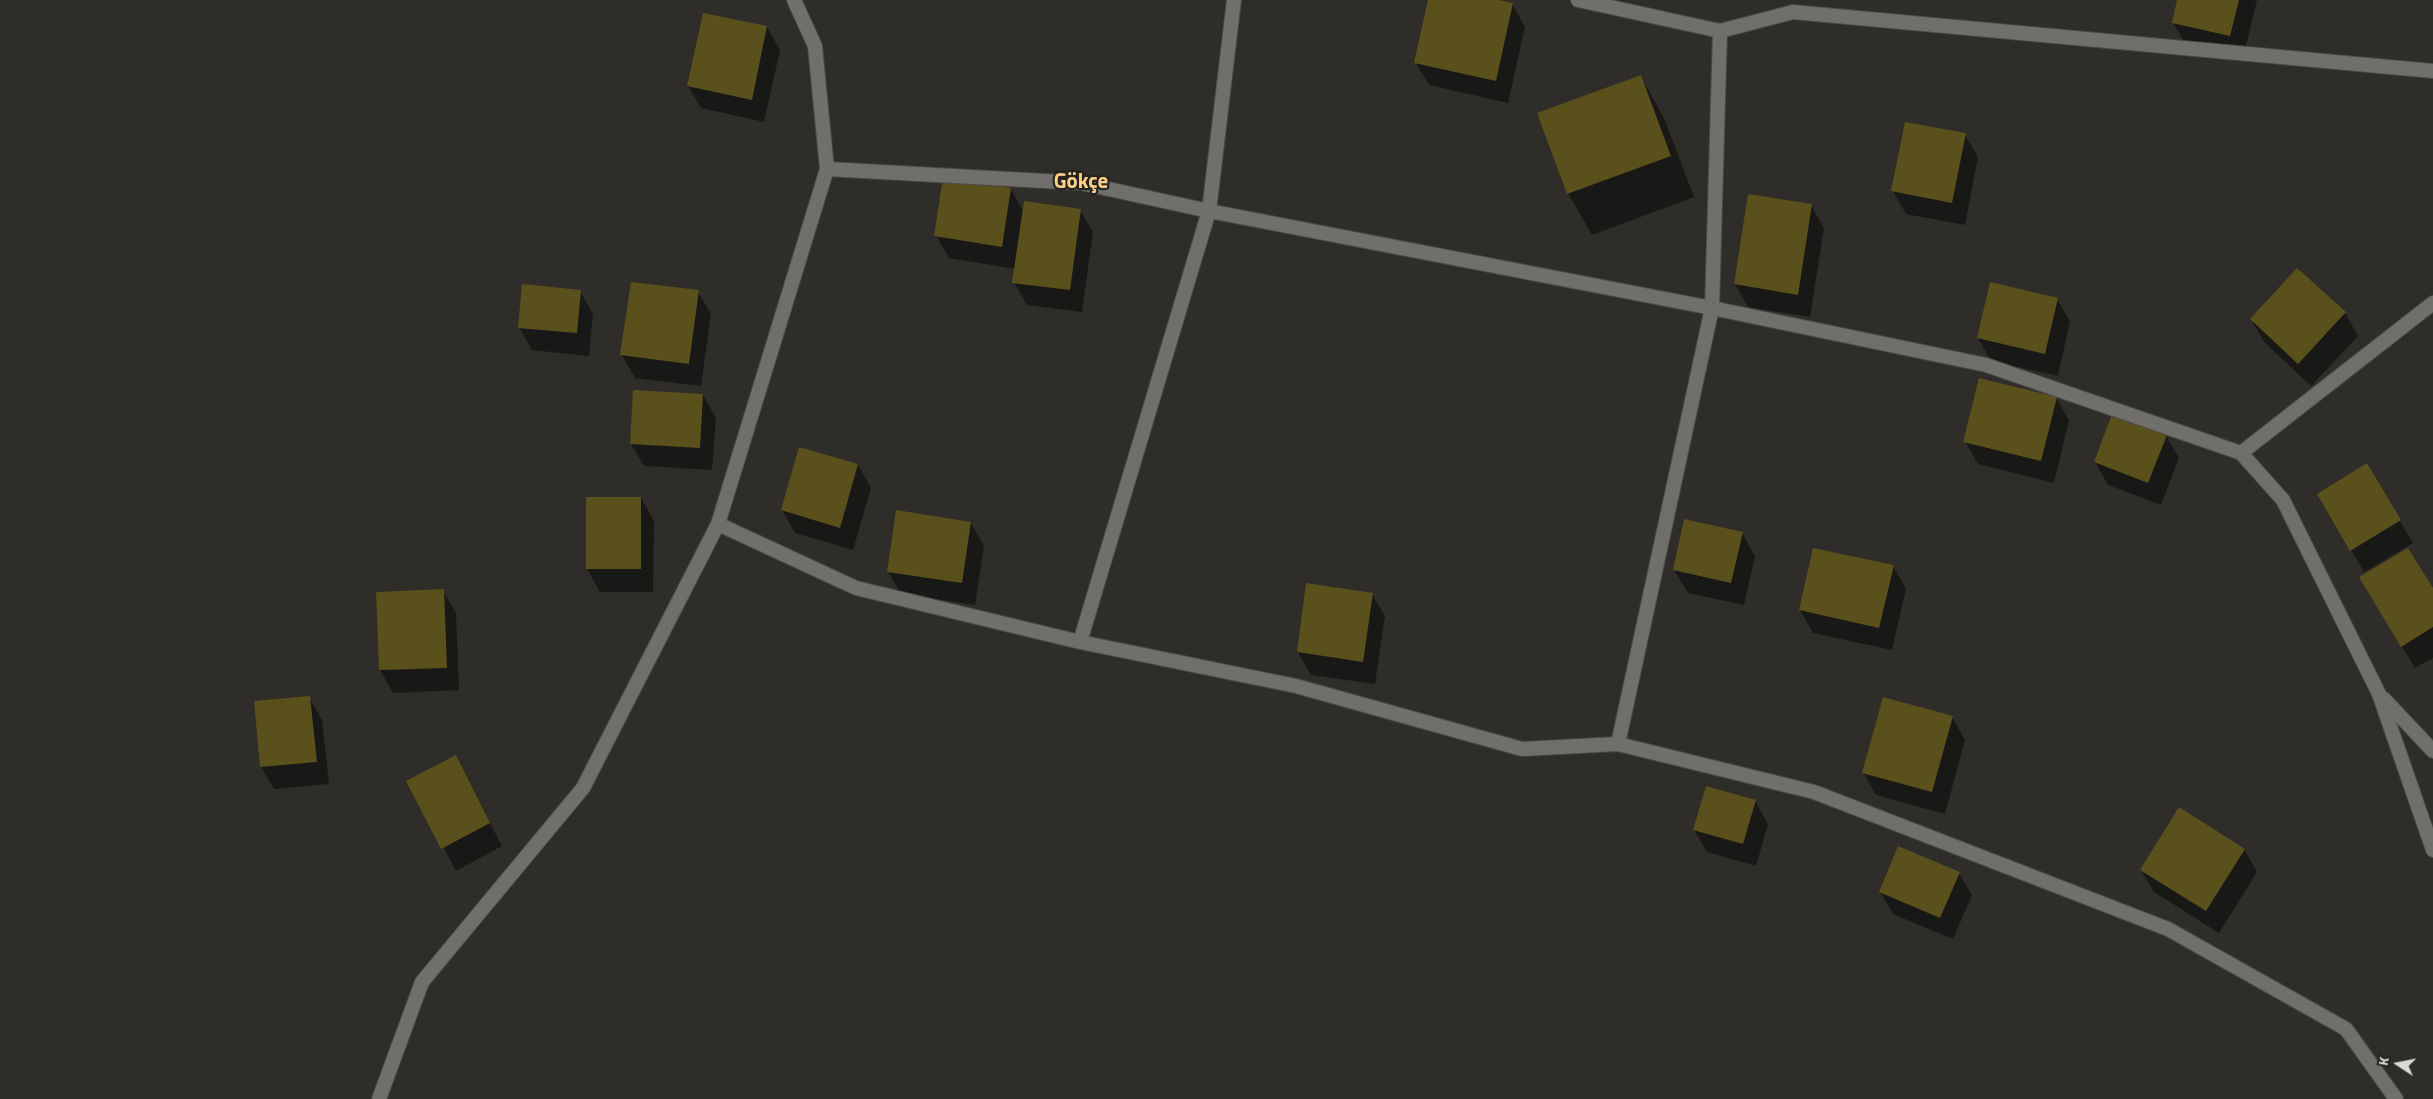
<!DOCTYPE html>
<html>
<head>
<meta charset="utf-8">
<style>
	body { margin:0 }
	#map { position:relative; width:2433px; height:1099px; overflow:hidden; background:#2e2d2a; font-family:"Titillium Web",sans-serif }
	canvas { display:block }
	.north { position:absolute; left:2373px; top:1039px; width:50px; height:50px; -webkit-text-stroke:4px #242421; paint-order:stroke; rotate:281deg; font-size:14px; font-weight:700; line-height:20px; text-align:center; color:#dad9d7 }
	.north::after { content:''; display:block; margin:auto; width:18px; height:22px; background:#dad9d7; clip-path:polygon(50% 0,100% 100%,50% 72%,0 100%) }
</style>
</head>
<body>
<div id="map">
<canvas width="2433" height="1099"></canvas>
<div class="north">K</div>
</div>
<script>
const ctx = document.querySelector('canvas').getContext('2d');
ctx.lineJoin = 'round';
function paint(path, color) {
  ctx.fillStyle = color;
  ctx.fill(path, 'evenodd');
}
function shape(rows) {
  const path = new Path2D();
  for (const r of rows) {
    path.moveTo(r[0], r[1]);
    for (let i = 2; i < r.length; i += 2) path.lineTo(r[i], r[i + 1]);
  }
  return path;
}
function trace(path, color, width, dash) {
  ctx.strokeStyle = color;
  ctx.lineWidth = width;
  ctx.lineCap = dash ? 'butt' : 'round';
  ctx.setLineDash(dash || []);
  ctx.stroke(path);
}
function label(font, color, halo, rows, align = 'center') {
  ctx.font = font + ' "Titillium Web",sans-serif';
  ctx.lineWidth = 4.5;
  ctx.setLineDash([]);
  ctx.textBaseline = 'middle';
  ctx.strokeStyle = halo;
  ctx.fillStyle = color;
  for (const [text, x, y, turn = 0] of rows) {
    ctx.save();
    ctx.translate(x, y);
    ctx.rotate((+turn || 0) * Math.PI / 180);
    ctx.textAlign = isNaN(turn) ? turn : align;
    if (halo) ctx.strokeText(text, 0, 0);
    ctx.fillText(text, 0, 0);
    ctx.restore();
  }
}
paint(shape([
	[1429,0,1493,0,1512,4,1525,27,1508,103,1429,85,1416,63],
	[2178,0,2257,0,2243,58,2186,45,2173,23],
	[767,27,780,50,764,122,701,108,688,86],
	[1641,77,1664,118,1694,197,1592,235,1568,193],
	[1965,135,1978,157,1965,225,1906,214,1893,191],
	[1011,189,1023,211,1080,210,1093,232,1082,312,1027,305,1014,282,1016,269,949,258,936,236],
	[1811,205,1824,228,1810,317,1748,307,1735,284],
	[580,291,593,314,589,356,532,350,519,327],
	[698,292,711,314,701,386,635,378,622,355],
	[2057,299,2070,321,2058,376,1991,361,1978,338],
	[2345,313,2358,336,2311,386,2264,342,2251,319],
	[703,395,716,418,712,470,644,466,631,444],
	[2056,398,2069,420,2054,483,1978,464,1965,441],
	[2166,436,2179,458,2161,505,2108,485,2095,462],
	[858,465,871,488,853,550,795,533,782,510],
	[2367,465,2413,543,2364,572,2319,494],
	[587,498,641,498,654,521,653,592,600,592,587,569],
	[971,523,984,546,975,605,901,594,888,572],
	[1742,533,1755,556,1744,605,1688,593,1674,570],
	[1893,566,1906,589,1892,650,1813,633,1800,610],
	[443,591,456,613,459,690,393,693,380,670,377,593],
	[2433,591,2433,658,2415,668,2374,600],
	[1372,594,1385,616,1375,684,1311,675,1298,652],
	[309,697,322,720,329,784,274,789,261,767],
	[1952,717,1965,740,1945,814,1876,795,1863,772],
	[455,757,502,846,456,871,408,781],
	[1755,801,1768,824,1756,866,1707,852,1694,830],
	[2244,849,2257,872,2219,933,2154,892,2141,870],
	[1959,873,1972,895,1953,939,1893,914,1880,892]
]), '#0007');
paint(shape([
	[1428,0,1499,0,1513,3,1496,81,1414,63],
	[2177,0,2239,0,2230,36,2172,23],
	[703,13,767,26,752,100,687,86],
	[1641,75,1671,156,1567,194,1537,113],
	[1905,122,1966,133,1952,203,1891,191],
	[943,177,1011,188,1002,247,934,236],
	[1748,194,1812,204,1798,295,1734,284],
	[1024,201,1081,209,1070,290,1012,283],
	[2297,268,2346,312,2298,364,2250,319],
	[631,282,699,290,689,364,620,355],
	[1990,282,2058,298,2045,354,1977,338],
	[522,284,581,290,577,333,518,328],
	[1979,378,2057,397,2041,461,1963,442],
	[633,390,703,394,700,448,630,444],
	[2112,414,2167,435,2148,483,2094,462],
	[799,447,858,464,840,528,781,510],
	[2367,463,2401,520,2350,551,2317,494],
	[586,497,641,497,641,569,586,569],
	[896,510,971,522,962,583,887,572],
	[1684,519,1743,532,1731,583,1673,570],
	[1813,548,1894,565,1879,628,1799,610],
	[2408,548,2433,588,2433,627,2401,647,2359,577],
	[1306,583,1373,593,1363,662,1297,652],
	[444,589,447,668,379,670,376,592],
	[310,696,317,762,260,767,254,701],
	[1883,697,1953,716,1932,792,1862,773],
	[456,755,490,823,441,849,406,781],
	[1706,786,1756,800,1743,844,1693,830],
	[2179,807,2245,849,2206,911,2140,870],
	[1898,846,1960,872,1940,918,1879,892]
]), '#5a501b');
const minor = shape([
	[827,169,1081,183,1209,211,1712,308,1986,365,2241,453,2283,500,2379,694,2433,850],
	[2241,453,2433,303],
	[718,524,856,588,1080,642,1296,686,1522,749,1618,744,1814,792,2168,929,2346,1029,2396,1099],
	[1080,642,1209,211,1234,0],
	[2384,699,2433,751],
	[1618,744,1712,308,1720,31]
]);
const tertiary = shape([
	[1578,0,1720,31,1793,12,2433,71],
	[379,1099,422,982,583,788,718,524,827,169,815,46,794,0]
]);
trace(minor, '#494946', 16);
trace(tertiary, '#494946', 16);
trace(minor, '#706f6b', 14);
trace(tertiary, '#706f6b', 14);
label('bold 21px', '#fecf8b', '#242421', [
	["Gökçe",1081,183]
]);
</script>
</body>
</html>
